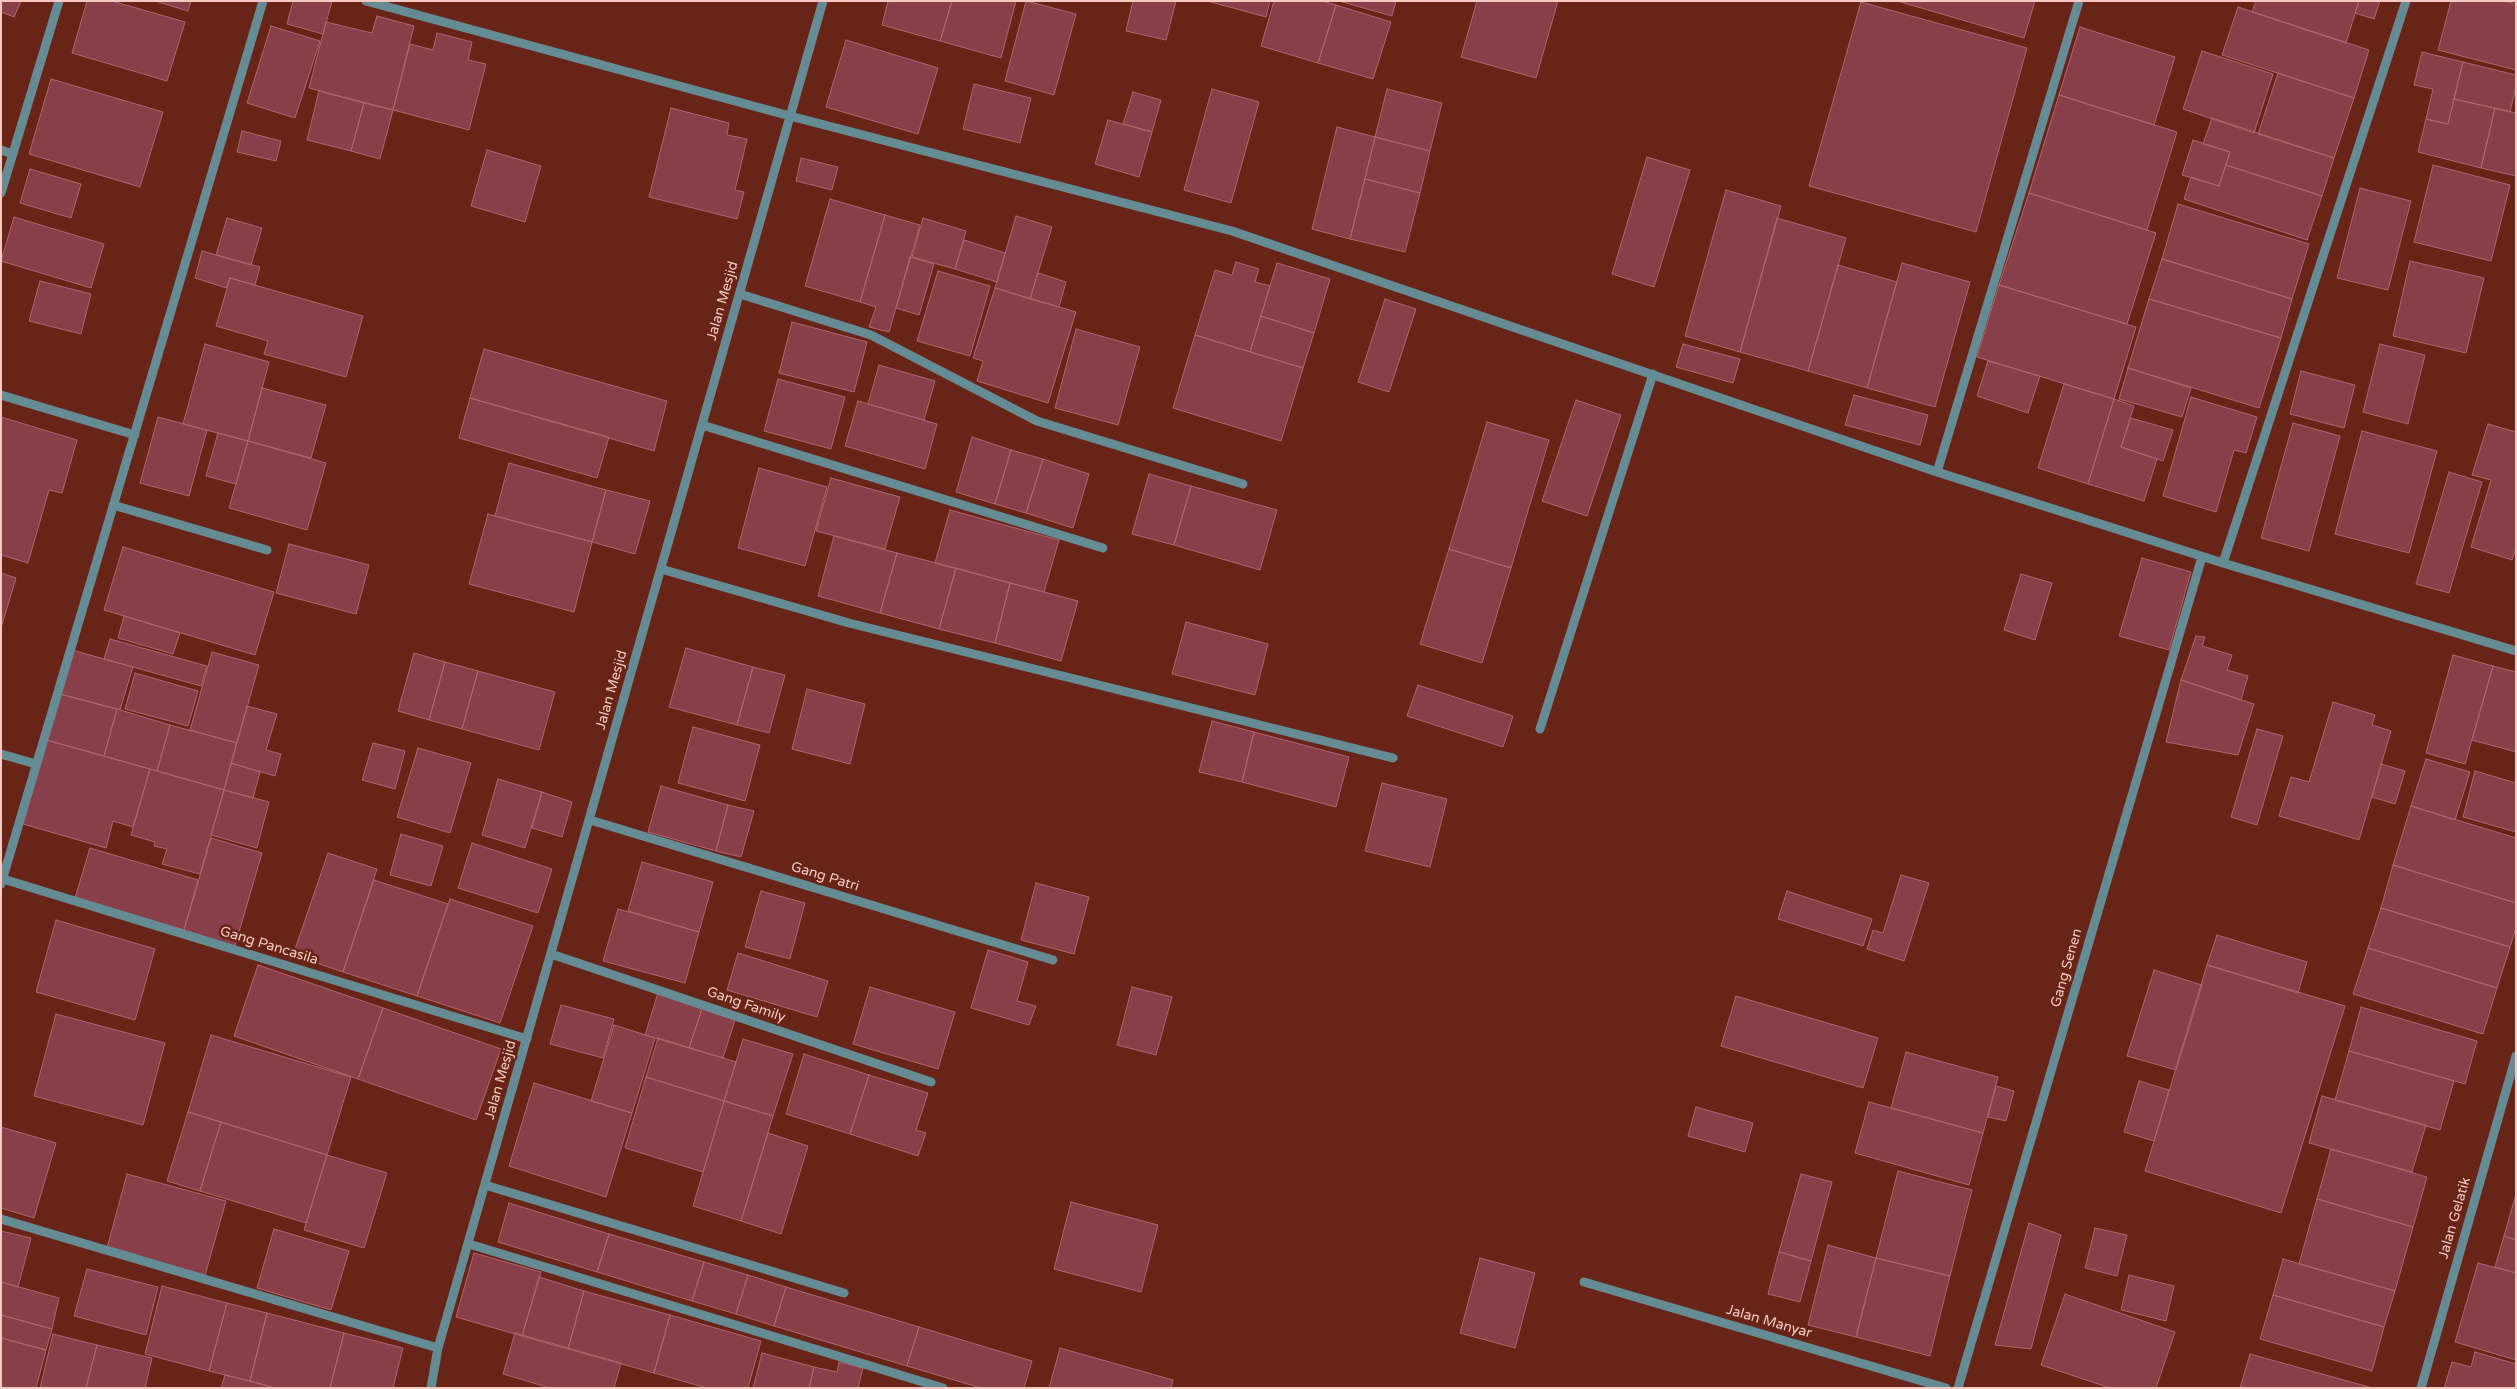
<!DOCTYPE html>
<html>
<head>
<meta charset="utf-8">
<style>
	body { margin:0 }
	#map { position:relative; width:2517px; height:1389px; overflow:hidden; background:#672417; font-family:"Varela Round",sans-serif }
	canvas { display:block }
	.frame { position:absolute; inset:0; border:2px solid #f4cac1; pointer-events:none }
</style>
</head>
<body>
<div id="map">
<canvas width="2517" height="1389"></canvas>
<div class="frame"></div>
</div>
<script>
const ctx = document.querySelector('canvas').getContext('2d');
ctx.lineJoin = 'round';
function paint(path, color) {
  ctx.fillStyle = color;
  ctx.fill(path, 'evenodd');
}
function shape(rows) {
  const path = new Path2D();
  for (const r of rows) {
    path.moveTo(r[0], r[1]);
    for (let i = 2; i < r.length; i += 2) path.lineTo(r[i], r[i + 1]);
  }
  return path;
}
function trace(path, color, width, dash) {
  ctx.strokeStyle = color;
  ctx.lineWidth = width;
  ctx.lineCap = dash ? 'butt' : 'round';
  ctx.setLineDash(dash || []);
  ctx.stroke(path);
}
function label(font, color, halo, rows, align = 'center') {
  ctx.font = font + ' "Varela Round",sans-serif';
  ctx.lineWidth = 5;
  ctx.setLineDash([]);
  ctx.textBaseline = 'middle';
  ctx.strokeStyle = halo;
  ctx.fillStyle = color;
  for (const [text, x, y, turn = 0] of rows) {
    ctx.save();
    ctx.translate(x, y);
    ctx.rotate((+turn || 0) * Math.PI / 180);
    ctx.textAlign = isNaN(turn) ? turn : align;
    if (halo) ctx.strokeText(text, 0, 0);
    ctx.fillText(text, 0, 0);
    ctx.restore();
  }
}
const building = shape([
	[1,1,21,1,14,17,1,12,1,1],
	[87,1,112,1,185,22,167,81,72,53,87,1],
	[155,1,191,1,188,11,155,1],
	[293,1,332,1,323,34,287,24,293,1],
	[888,1,952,1,940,41,882,25,888,1],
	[952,1,1016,1,1001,58,940,41,952,1],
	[1026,1,1076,14,1054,95,1005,81,1026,1],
	[1133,1,1176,1,1166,40,1126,31,1133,1],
	[1207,1,1270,1,1266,17,1207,1],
	[1274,1,1322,1,1336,5,1318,63,1261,46,1274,1],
	[1339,1,1396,1,1392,16,1339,1],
	[1477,1,1558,1,1536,78,1461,57,1477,1],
	[1897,1,2035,1,2024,38,1897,1],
	[2256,1,2359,1,2346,43,2252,12,2256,1],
	[2359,1,2380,1,2374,19,2355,13,2359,1],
	[2451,1,2504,1,2516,4,2516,70,2438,50,2451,1],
	[1861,2,2027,48,1976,232,1809,186,1861,2],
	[1336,5,1391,22,1373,79,1318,63,1336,5],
	[2238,7,2369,50,2354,98,2222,55,2238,7],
	[377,16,414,26,393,110,309,88,326,22,372,33,377,16],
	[271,26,320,41,295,118,247,103,271,26],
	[2080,27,2175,57,2154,125,2059,95,2080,27],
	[437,33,472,42,468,60,486,64,469,130,393,110,410,44,433,50,437,33],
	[846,40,938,68,918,134,826,107,846,40],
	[2202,51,2273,74,2254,133,2183,109,2202,51],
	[2422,52,2463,62,2448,124,2426,119,2433,89,2414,85,2422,52],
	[2463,62,2516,75,2516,86,2510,112,2454,99,2463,62],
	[2278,73,2354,98,2334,158,2258,134,2278,73],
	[51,79,163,112,140,187,29,154,51,79],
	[974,84,1031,98,1020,143,963,129,974,84],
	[1212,89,1259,102,1231,203,1184,190,1212,89],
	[1387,89,1442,103,1430,151,1375,137,1387,89],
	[319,91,364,103,351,151,307,140,319,91],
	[1133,92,1161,100,1152,132,1123,124,1133,92],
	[2059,95,2177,132,2147,230,2029,193,2059,95],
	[2454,99,2495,108,2481,168,2418,152,2426,119,2448,124,2454,99],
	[364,103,393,110,380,159,351,151,364,103],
	[671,108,729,123,727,135,747,139,735,190,744,192,737,219,649,197,671,108],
	[2495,108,2516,113,2516,176,2481,168,2495,108],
	[2212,118,2334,158,2322,196,2226,165,2230,152,2203,144,2212,118],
	[1108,120,1152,132,1139,177,1095,164,1108,120],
	[1337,127,1375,137,1350,239,1312,229,1337,127],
	[242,131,281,141,276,161,237,152,242,131],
	[1375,137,1430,151,1420,193,1365,179,1375,137],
	[2193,140,2230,152,2219,186,2182,175,2193,140],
	[487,150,541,166,525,222,471,206,487,150],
	[1647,157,1690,170,1654,287,1612,274,1647,157],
	[801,158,838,167,832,190,796,181,801,158],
	[2226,165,2322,196,2307,240,2184,199,2191,177,2219,186,2226,165],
	[2433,165,2510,185,2491,261,2414,242,2433,165],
	[30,169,81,184,71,218,20,203,30,169],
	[1365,179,1420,193,1405,252,1350,239,1365,179],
	[2360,188,2411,201,2388,290,2337,278,2360,188],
	[1726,190,1781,206,1740,352,1685,336,1726,190],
	[2029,193,2156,233,2127,324,1999,285,2029,193],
	[830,199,885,215,860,302,805,286,830,199],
	[2178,204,2309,244,2292,299,2162,259,2178,204],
	[885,215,920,225,889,332,869,327,876,307,860,302,885,215],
	[1016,216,1052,227,1030,299,995,288,1016,216],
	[14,217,104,244,91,288,1,261,14,217],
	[227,218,262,228,251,265,216,255,227,218],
	[923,218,966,231,955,269,912,257,923,218],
	[1777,218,1846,238,1808,371,1740,352,1777,218],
	[964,240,1005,253,997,282,955,269,964,240],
	[202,251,260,267,255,285,230,278,226,288,195,278,202,251],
	[910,257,934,264,919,315,896,308,910,257],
	[2162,259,2292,299,2281,338,2149,299,2162,259],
	[2410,261,2484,278,2466,353,2393,336,2410,261],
	[1236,262,1259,269,1255,282,1270,286,1250,352,1195,335,1215,270,1232,275,1236,262],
	[1277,263,1330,279,1314,333,1261,316,1277,263],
	[1902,263,1970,282,1935,407,1867,388,1902,263],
	[1838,265,1897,282,1867,388,1808,371,1838,265],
	[938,271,990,286,970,356,917,341,938,271],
	[1038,273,1066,282,1059,307,1030,299,1038,273],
	[230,278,363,316,346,377,264,354,268,341,216,326,230,278],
	[40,281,91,294,81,334,29,321,40,281],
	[1999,285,2136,327,2114,399,1977,357,1999,285],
	[995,288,1076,312,1048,403,977,381,983,361,973,358,995,288],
	[1385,299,1416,309,1389,392,1358,382,1385,299],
	[2149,299,2281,338,2259,408,2128,368,2149,299],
	[1261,316,1314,333,1303,368,1250,352,1261,316],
	[792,322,867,342,854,392,779,373,792,322],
	[1076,329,1140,347,1118,425,1055,408,1076,329],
	[1195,335,1303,368,1281,441,1173,408,1195,335],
	[205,344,269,362,248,441,183,424,205,344],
	[1683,344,1740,359,1733,383,1676,367,1683,344],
	[2380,344,2425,355,2408,424,2363,412,2380,344],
	[484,349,667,401,654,451,470,398,484,349],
	[1988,361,2040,376,2028,413,1977,396,1988,361],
	[879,365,935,381,924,420,868,404,879,365],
	[2128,368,2191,388,2182,417,2119,399,2128,368],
	[2301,371,2355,385,2344,428,2290,414,2301,371],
	[778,379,845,397,831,449,764,431,778,379],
	[2064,384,2114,399,2088,484,2038,468,2064,384],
	[262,388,326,405,311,458,248,441,262,388],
	[1854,395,1928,415,1920,445,1845,425,1854,395],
	[2191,397,2257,417,2246,453,2234,450,2216,512,2163,496,2191,397],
	[470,398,609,437,597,478,459,438,470,398],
	[2114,399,2134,406,2121,447,2157,459,2144,501,2088,484,2114,399],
	[1576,400,1621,415,1587,516,1542,501,1576,400],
	[858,401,937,424,925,469,845,446,858,401],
	[1,417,77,440,62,493,49,490,28,563,1,555,1,417],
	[158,417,207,430,189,496,140,483,158,417],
	[2131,418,2173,430,2163,461,2121,447,2131,418],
	[1487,422,1549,440,1511,568,1449,549,1487,422],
	[2293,423,2340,436,2309,551,2261,538,2293,423],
	[2488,424,2516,432,2516,547,2512,560,2471,547,2491,480,2472,475,2488,424],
	[2362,431,2437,451,2409,553,2335,534,2362,431],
	[218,433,248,441,236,484,206,476,218,433],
	[972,437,1011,450,995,504,956,492,972,437],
	[248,441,326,463,307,530,229,508,248,441],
	[1011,450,1043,459,1026,513,995,504,1011,450],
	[1043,459,1089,474,1073,528,1026,513,1043,459],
	[509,463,606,490,592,542,495,516,509,463],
	[759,468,827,487,805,566,738,548,759,468],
	[2449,472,2482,482,2449,593,2416,584,2449,472],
	[1149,474,1191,486,1174,545,1132,534,1149,474],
	[831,478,900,497,885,549,816,531,831,478],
	[1191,486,1277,510,1260,570,1174,545,1191,486],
	[606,490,650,501,635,554,592,542,606,490],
	[950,510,1059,540,1044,592,935,563,950,510],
	[488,514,592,542,574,612,469,584,488,514],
	[834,536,897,553,880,613,818,596,834,536],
	[289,544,369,565,356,614,276,593,289,544],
	[123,547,274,592,255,655,104,610,123,547],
	[1449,549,1511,568,1482,663,1420,644,1449,549],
	[897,553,956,568,939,629,880,613,897,553],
	[2142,558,2191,572,2169,650,2119,636,2142,558],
	[956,568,1010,583,995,643,939,629,956,568],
	[1,573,16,578,1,628,1,573],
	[2021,574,2052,583,2035,640,2004,630,2021,574],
	[1010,583,1078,601,1061,661,995,643,1010,583],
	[124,616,180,633,173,654,118,638,124,616],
	[1186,622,1268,644,1255,695,1172,674,1186,622],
	[2196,636,2205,637,2202,646,2232,655,2227,670,2248,676,2241,700,2181,680,2196,636],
	[110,639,207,666,201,686,104,659,110,639],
	[686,648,753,667,737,725,669,707,686,648],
	[72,650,133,667,120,710,60,694,72,650],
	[212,652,259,665,237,743,190,730,212,652],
	[414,653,445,662,429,720,398,711,414,653],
	[2453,655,2493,666,2465,764,2426,753,2453,655],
	[445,662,478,671,462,729,429,720,445,662],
	[2493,666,2516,672,2516,752,2472,740,2493,666],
	[753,667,785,675,769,733,737,725,753,667],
	[478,671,555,692,539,750,462,729,478,671],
	[135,673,198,691,188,726,125,709,135,673],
	[2181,680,2254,704,2238,755,2166,742,2181,680],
	[1418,685,1513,716,1503,747,1407,716,1418,685],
	[807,689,865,704,850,764,792,749,807,689],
	[60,694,117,709,104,756,46,740,60,694],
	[2333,702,2375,715,2372,725,2391,731,2359,840,2279,816,2291,777,2309,782,2333,702],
	[247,706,277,714,266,750,281,754,275,776,231,763,247,706],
	[117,709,170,725,157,771,104,756,117,709],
	[1212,721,1254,732,1242,782,1199,772,1212,721],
	[170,725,237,743,224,790,157,771,170,725],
	[693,727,760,745,745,801,678,783,693,727],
	[2257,729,2283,736,2257,825,2231,817,2257,729],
	[1254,732,1349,757,1336,807,1242,782,1254,732],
	[46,740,150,769,133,827,113,821,106,848,23,824,46,740],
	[373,743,405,751,395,789,362,780,373,743],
	[418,748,471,763,450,833,397,817,418,748],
	[2426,759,2470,772,2455,820,2411,806,2426,759],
	[231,763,260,772,253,798,224,790,231,763],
	[2381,764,2405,771,2395,804,2372,797,2381,764],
	[150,769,224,790,200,874,162,864,167,849,154,846,155,842,131,835,150,769],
	[2475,771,2516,783,2516,832,2463,817,2475,771],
	[498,779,542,792,525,848,482,835,498,779],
	[1382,783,1447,799,1430,867,1365,851,1382,783],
	[661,786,728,805,716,851,648,832,661,786],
	[224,790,269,802,257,848,211,835,224,790],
	[542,792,572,802,562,837,532,828,542,792],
	[728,805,754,811,741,857,716,851,728,805],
	[2411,806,2516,838,2516,903,2393,865,2411,806],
	[401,834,443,846,431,886,390,875,401,834],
	[211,838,262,853,235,946,184,930,211,838],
	[472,843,552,869,538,913,458,888,472,843],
	[90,848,198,880,184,930,75,898,90,848],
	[328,853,377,869,343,972,293,955,328,853],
	[642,862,713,882,699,932,628,911,642,862],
	[2393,865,2516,903,2516,928,2510,947,2381,908,2393,865],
	[1901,875,1929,883,1904,961,1867,949,1873,930,1883,933,1901,875],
	[374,880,448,904,417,996,343,972,374,880],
	[1036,883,1089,897,1074,954,1021,940,1036,883],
	[761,891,805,903,790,959,745,947,761,891],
	[1787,891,1872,919,1863,946,1778,919,1787,891],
	[450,899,533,926,500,1023,417,996,450,899],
	[2381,908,2510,947,2497,988,2368,948,2381,908],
	[618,909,699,932,685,983,603,961,618,909],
	[56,920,155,949,135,1020,36,992,56,920],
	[2217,935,2307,962,2298,993,2207,965,2217,935],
	[2368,948,2497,988,2483,1034,2353,994,2368,948],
	[988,950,1028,962,1017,1001,1036,1006,1029,1025,971,1008,988,950],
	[738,953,828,981,817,1017,727,990,738,953],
	[258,965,383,1008,358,1079,234,1036,258,965],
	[2207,965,2345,1006,2281,1213,2145,1171,2207,965],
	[2154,970,2202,985,2176,1070,2127,1056,2154,970],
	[870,987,955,1012,938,1069,853,1044,870,987],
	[1132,987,1172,997,1156,1055,1117,1045,1132,987],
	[658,993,703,1006,689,1048,645,1035,658,993],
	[1736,996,1878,1038,1863,1088,1721,1046,1736,996],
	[561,1005,614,1019,603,1058,550,1044,561,1005],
	[703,1006,736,1017,723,1058,689,1048,703,1006],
	[2361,1007,2477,1041,2465,1084,2349,1051,2361,1007],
	[383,1008,501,1049,476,1120,358,1079,383,1008],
	[56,1014,165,1043,143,1125,34,1096,56,1014],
	[614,1025,655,1038,632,1113,591,1101,614,1025],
	[211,1035,351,1077,327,1155,188,1112,211,1035],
	[658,1038,736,1062,724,1101,646,1077,658,1038],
	[743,1039,793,1054,773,1116,724,1101,743,1039],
	[2349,1051,2454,1081,2440,1130,2335,1100,2349,1051],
	[1906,1052,1998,1077,1983,1133,1891,1108,1906,1052],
	[804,1054,869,1075,850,1134,786,1114,804,1054],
	[869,1075,928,1093,916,1130,926,1133,918,1156,850,1134,869,1075],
	[646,1077,724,1101,703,1172,625,1148,646,1077],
	[2139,1081,2169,1090,2154,1141,2124,1132,2139,1081],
	[534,1083,632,1113,606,1197,509,1166,534,1083],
	[1996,1086,2014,1091,2006,1121,1988,1117,1996,1086],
	[2322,1096,2426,1125,2412,1172,2309,1143,2322,1096],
	[724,1101,773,1116,741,1221,693,1206,724,1101],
	[1869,1102,1983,1133,1969,1185,1855,1153,1869,1102],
	[1696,1107,1753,1123,1745,1152,1688,1136,1696,1107],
	[188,1112,221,1122,200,1191,167,1181,188,1112],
	[221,1122,327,1155,306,1223,200,1191,221,1122],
	[1,1127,56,1143,34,1218,1,1208,1,1127],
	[768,1133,808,1146,781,1234,741,1221,768,1133],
	[2331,1149,2427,1177,2413,1227,2317,1199,2331,1149],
	[327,1155,387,1173,364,1248,304,1230,327,1155],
	[1898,1171,1972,1190,1950,1276,1876,1258,1898,1171],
	[127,1174,226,1201,205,1275,107,1248,127,1174],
	[1801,1174,1832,1182,1811,1261,1779,1252,1801,1174],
	[2516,1194,2516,1240,2504,1236,2516,1194],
	[2317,1199,2413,1227,2395,1291,2299,1264,2317,1199],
	[1071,1202,1158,1225,1141,1292,1054,1269,1071,1202],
	[509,1203,609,1234,597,1272,498,1242,509,1203],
	[2029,1223,2061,1235,2031,1349,1995,1345,2029,1223],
	[2095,1228,2127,1235,2117,1276,2085,1268,2095,1228],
	[274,1229,349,1251,331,1310,257,1288,274,1229],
	[1,1231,31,1238,18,1287,1,1282,1,1231],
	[609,1234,704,1262,692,1301,597,1272,609,1234],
	[2504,1236,2516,1240,2516,1273,2495,1267,2504,1236],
	[1828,1245,1876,1258,1856,1337,1808,1325,1828,1245],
	[1779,1252,1811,1261,1800,1302,1768,1294,1779,1252],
	[474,1253,541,1272,522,1336,456,1317,474,1253],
	[1480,1258,1535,1273,1515,1348,1460,1333,1480,1258],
	[1876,1258,1950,1276,1930,1356,1856,1337,1876,1258],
	[2283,1259,2395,1291,2384,1327,2273,1295,2283,1259],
	[704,1262,748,1275,736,1314,692,1301,704,1262],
	[2478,1263,2516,1273,2516,1360,2455,1342,2478,1263],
	[87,1269,158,1287,146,1335,74,1316,87,1269],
	[748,1275,786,1287,774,1326,736,1314,748,1275],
	[2129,1275,2174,1286,2166,1321,2121,1310,2129,1275],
	[539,1277,584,1291,568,1349,522,1336,539,1277],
	[1,1282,59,1298,52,1329,1,1315,1,1282],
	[162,1286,227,1303,209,1371,145,1354,162,1286],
	[786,1287,919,1327,907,1366,774,1326,786,1287],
	[584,1291,670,1315,654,1373,568,1349,584,1291],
	[2065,1294,2175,1332,2156,1388,2110,1388,2041,1365,2065,1294],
	[2273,1295,2384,1327,2372,1371,2260,1339,2273,1295],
	[227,1303,267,1313,250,1381,209,1371,227,1303],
	[267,1313,344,1333,330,1388,275,1388,250,1381,267,1313],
	[1,1315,52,1329,46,1350,1,1338,1,1315],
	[670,1315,761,1341,748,1388,707,1388,654,1373,670,1315],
	[919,1327,1032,1361,1024,1388,981,1388,907,1366,919,1327],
	[344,1333,403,1348,393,1388,330,1388,344,1333],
	[515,1333,621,1363,614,1388,550,1388,503,1374,515,1333],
	[53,1334,97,1345,86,1388,40,1388,53,1334],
	[1,1338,46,1350,36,1388,1,1388,1,1338],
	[97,1345,152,1358,145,1388,86,1388,97,1345],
	[1060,1348,1173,1380,1171,1388,1049,1388,1060,1348],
	[2475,1352,2516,1364,2516,1388,2444,1388,2452,1362,2471,1367,2475,1352],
	[762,1353,814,1367,809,1388,753,1388,762,1353],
	[2250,1354,2369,1387,2371,1388,2240,1388,2250,1354],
	[839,1362,863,1368,858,1388,809,1388,814,1367,837,1372,839,1362],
	[225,1375,269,1386,269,1388,221,1388,225,1375]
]);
paint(building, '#883f4a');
trace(building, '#b1656e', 1);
trace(shape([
	[366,1,790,116,1232,231,1937,472,2223,563,2516,651],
	[1,150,13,154],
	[1,193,59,1],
	[740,294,871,335,1037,421,1243,484],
	[1,395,135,435],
	[702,425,1103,548],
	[1937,472,2079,1],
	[113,505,267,550],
	[2223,563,2406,1],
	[661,569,849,623,1393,758],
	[1540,729,1653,374],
	[1,754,36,764],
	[590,820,1053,960],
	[3,879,527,1039],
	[1,884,263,1],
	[551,954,931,1082],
	[485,1185,844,1293],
	[1,1219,438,1348],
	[469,1244,943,1388],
	[1584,1282,1946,1388],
	[431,1388,438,1348,823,1],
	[1958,1388,2202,557],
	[2421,1388,2516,1056]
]), '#658c95', 9);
label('14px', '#f4cac1', '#672417', [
	["Jalan Mesjid",723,301,-74],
	["Jalan Mesjid",612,690,-74],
	["Gang Patri",825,877,17],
	["Gang Pancasila",269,946,17],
	["Gang Senen",2067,968,-74],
	["Gang Family",746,1005,19],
	["Jalan Mesjid",501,1080,-74],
	["Jalan Gelatik",2455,1218,-74],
	["Jalan Manyar",1769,1322,16]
]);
</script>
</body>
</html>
